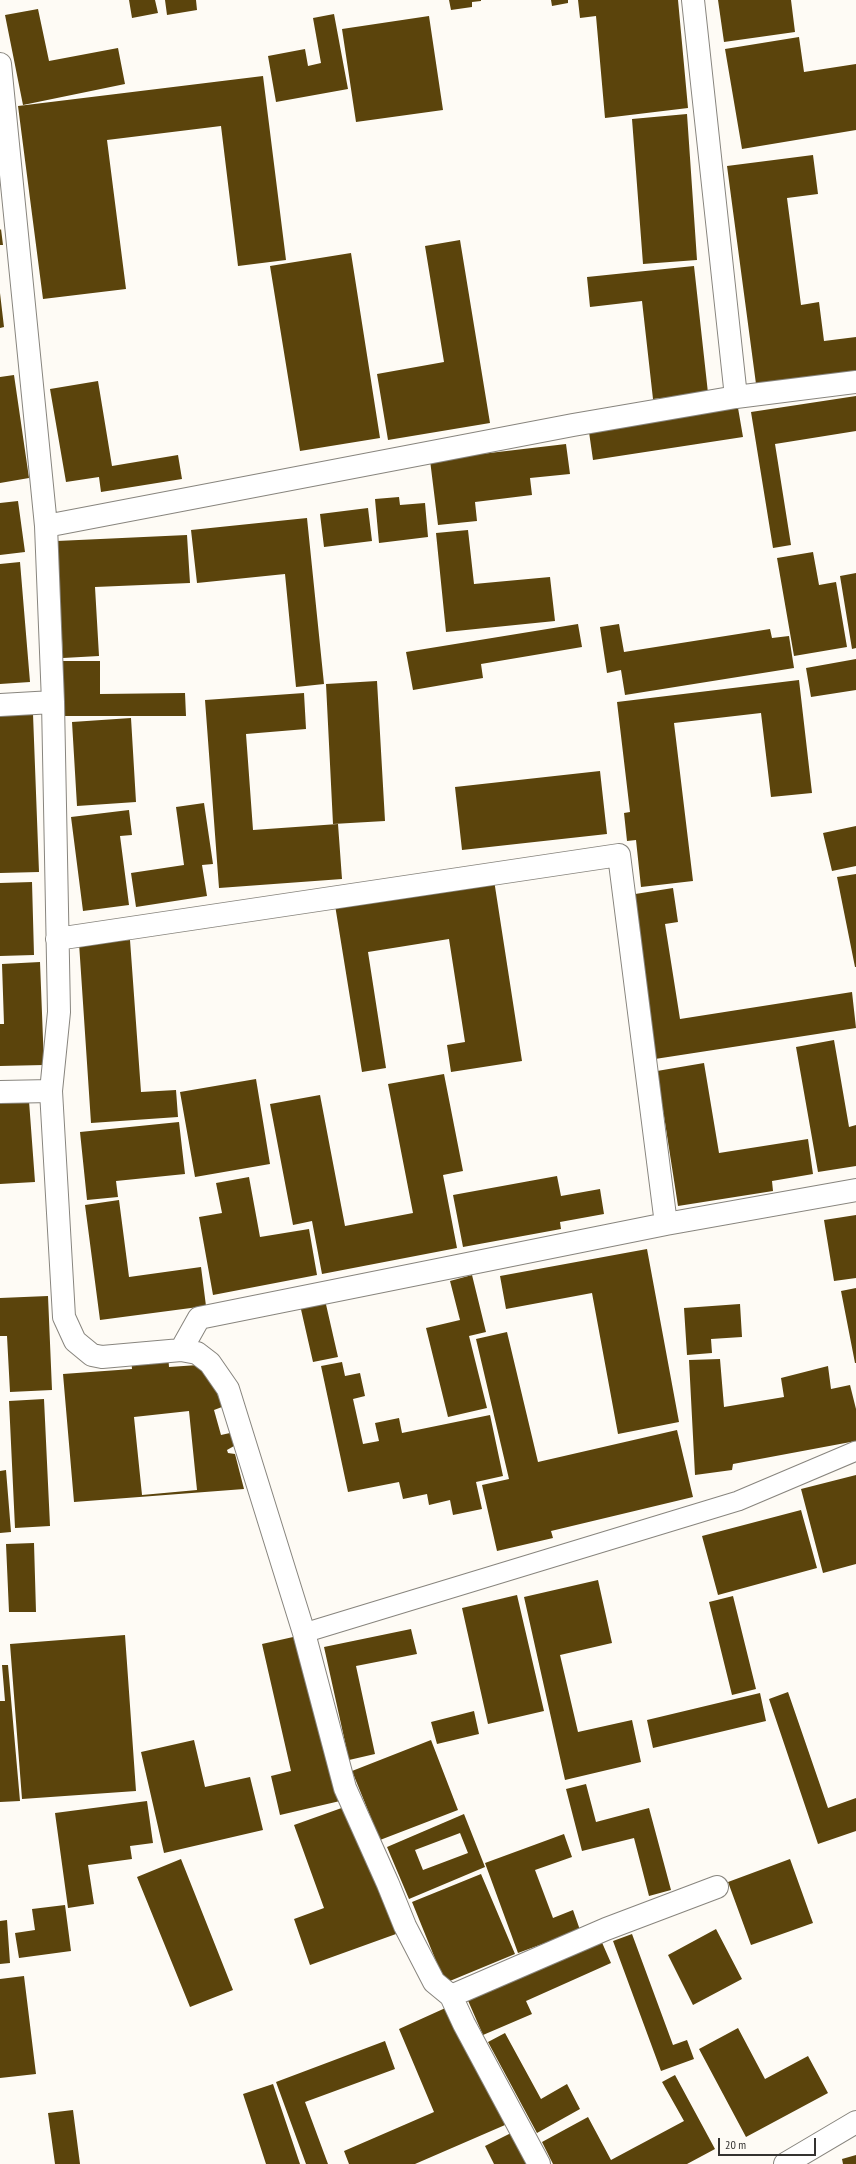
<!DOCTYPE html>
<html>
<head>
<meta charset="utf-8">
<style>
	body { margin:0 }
	#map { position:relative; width:856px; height:2164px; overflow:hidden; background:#fefbf5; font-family:"PT Sans Narrow",sans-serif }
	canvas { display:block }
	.scale { position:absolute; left:718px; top:2138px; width:98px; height:18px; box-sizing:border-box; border:2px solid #343230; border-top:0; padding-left:5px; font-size:12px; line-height:14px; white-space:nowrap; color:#343230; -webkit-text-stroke:3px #fefbf5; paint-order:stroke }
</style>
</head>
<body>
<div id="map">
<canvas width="856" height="2164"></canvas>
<div class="scale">20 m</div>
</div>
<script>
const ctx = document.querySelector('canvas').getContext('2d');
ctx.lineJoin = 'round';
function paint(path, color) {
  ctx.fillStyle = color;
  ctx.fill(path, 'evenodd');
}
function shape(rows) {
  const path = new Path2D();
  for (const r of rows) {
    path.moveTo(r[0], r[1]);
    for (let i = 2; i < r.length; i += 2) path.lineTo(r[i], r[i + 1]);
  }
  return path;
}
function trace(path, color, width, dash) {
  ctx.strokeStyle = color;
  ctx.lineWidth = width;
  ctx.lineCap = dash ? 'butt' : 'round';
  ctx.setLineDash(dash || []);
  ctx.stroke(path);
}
paint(shape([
	[129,0,155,0,158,13,132,18],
	[165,0,196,0,197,10,167,15],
	[449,0,481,0,481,1,472,2,472,7,451,10],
	[551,0,568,0,568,3,552,6],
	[578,0,678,0,688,108,605,118,596,16,580,18],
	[718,0,791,0,795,32,724,42],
	[38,9,49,61,118,48,125,84,23,105,5,15],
	[334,14,348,89,276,102,268,56,305,49,308,66,321,63,313,18],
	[429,16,443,110,356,122,342,29],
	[799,37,804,72,856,64,856,130,742,149,725,49],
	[263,76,286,260,238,266,221,126,107,140,126,289,43,299,18,106],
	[687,114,697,260,643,264,632,119],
	[813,155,818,194,787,198,801,305,819,302,824,341,856,337,856,371,756,384,727,166],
	[1,229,3,245,0,245,0,230],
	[460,240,490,423,388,440,377,374,444,362,425,246],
	[351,253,380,438,300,451,270,266],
	[694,266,708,393,653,399,642,301,590,307,587,277],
	[0,293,4,327,0,328],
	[14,375,29,478,0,483,0,377],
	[98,381,112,466,178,455,182,479,101,492,99,477,66,482,50,389],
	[856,396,856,431,775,444,791,545,773,548,751,412],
	[737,402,743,437,593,460,588,425],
	[566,444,570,474,530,478,532,495,475,502,477,521,438,525,430,460],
	[399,497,400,505,425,503,428,537,379,543,375,499],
	[18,501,25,552,0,555,0,503],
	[368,508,372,541,324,547,320,514],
	[307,518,324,684,296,687,285,574,197,583,191,530],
	[468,530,474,584,550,577,555,621,446,632,436,533],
	[187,535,190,583,95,587,99,656,63,658,57,541],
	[813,552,819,585,836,582,847,647,794,656,777,558],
	[20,562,30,682,0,684,0,564],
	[856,573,856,648,852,649,840,576],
	[578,624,582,647,481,664,483,678,413,690,406,652],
	[619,624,624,652,770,629,772,638,789,636,794,668,625,695,621,670,607,673,600,627],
	[856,659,856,690,811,697,806,668],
	[60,661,100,661,100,694,185,693,186,716,60,716],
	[799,680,812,793,771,797,761,713,674,723,693,881,641,887,636,840,627,841,624,813,630,812,617,702],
	[377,681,385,821,333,824,326,684],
	[304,693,306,729,246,734,253,830,338,824,342,879,219,888,205,700],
	[33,714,39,872,0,873,0,715],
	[131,718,136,802,77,806,72,722],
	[600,771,607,834,462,850,455,787],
	[204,803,213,864,202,865,207,896,136,907,131,873,184,865,176,807],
	[129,810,132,835,120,836,129,905,83,911,71,817],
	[856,826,856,866,832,871,823,833],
	[856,874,856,967,855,967,837,877],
	[494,880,522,1061,451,1072,447,1045,465,1042,449,939,368,952,386,1068,362,1072,335,905],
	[32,882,34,955,0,956,0,883],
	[673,888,678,922,665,924,680,1019,852,992,856,1028,655,1059,629,895],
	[130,940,141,1092,176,1090,178,1117,91,1123,79,943],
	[40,962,44,1065,0,1066,0,1024,4,1024,2,964],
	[834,1040,849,1127,856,1125,856,1166,818,1172,796,1047],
	[704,1063,719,1153,808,1139,813,1174,772,1181,773,1191,678,1206,657,1071],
	[444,1074,463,1171,443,1175,457,1248,322,1274,312,1221,293,1225,270,1104,320,1095,345,1226,413,1213,388,1084],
	[256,1079,270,1164,195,1177,180,1092],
	[29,1101,35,1182,0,1184,0,1103],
	[179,1122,185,1174,116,1181,118,1197,87,1200,80,1132],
	[557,1176,561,1196,600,1189,604,1214,560,1222,561,1229,463,1247,453,1195],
	[249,1177,260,1237,309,1229,317,1275,213,1295,199,1217,222,1213,216,1183],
	[119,1200,129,1277,201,1267,206,1306,100,1320,85,1205],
	[856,1215,856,1278,834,1281,824,1220],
	[647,1249,679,1422,618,1434,592,1293,506,1309,500,1276],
	[472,1275,486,1332,469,1336,487,1408,448,1417,426,1328,460,1320,450,1281],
	[856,1288,856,1363,855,1363,841,1291],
	[48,1296,52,1390,10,1392,7,1336,0,1336,0,1298],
	[325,1300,338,1357,313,1362,300,1305],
	[740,1304,742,1337,711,1339,712,1353,687,1355,684,1308],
	[507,1332,538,1462,677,1430,693,1497,551,1531,553,1538,497,1551,482,1485,509,1479,476,1339],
	[168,1354,169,1367,198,1365,213,1382,222,1407,214,1410,221,1435,230,1433,234,1446,227,1450,228,1453,235,1454,244,1489,74,1502,63,1374,132,1369,131,1357],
	[189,1411,197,1490,142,1495,134,1417],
	[720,1359,724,1407,784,1397,781,1378,828,1366,831,1389,850,1385,856,1409,856,1441,733,1464,732,1470,695,1475,689,1360],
	[342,1362,345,1376,360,1373,365,1396,353,1399,363,1444,379,1441,375,1423,399,1418,402,1433,490,1415,503,1476,476,1482,482,1509,453,1515,450,1500,429,1505,427,1494,403,1499,399,1482,348,1492,321,1366],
	[44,1399,50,1526,15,1528,9,1401],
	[6,1470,11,1532,0,1533,0,1471],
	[856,1475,856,1564,823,1573,801,1489],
	[801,1510,817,1568,718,1595,702,1536],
	[34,1543,36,1612,9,1612,6,1544],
	[598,1580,612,1643,560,1655,578,1732,632,1720,641,1762,565,1780,524,1597],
	[517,1595,544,1711,488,1724,462,1608],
	[733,1596,756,1689,732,1695,709,1602],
	[411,1629,417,1654,356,1666,375,1754,349,1760,324,1647],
	[125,1635,136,1791,22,1799,10,1644],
	[302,1635,340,1801,280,1815,271,1776,291,1771,262,1644],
	[2,1665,8,1665,20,1801,0,1802,0,1701,5,1701],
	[788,1692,828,1808,856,1798,856,1831,818,1844,769,1699],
	[760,1693,766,1721,653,1748,647,1720],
	[474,1711,479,1734,437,1744,431,1722],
	[194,1740,205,1787,250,1777,263,1830,164,1853,141,1752],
	[431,1740,458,1810,380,1840,352,1771],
	[586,1784,596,1822,649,1808,671,1890,649,1896,634,1838,582,1851,566,1789],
	[147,1801,153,1843,130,1846,132,1859,88,1865,94,1904,68,1908,55,1813],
	[350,1805,396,1934,310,1965,294,1919,324,1908,294,1825],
	[464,1814,485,1867,409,1899,387,1847],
	[460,1833,468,1853,423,1870,415,1850],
	[564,1834,572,1857,535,1870,553,1918,573,1910,580,1930,518,1953,485,1863],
	[181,1859,233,1990,190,2007,137,1877],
	[790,1859,813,1923,751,1945,728,1882],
	[481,1874,515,1954,445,1983,412,1902],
	[65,1905,71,1951,19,1958,15,1933,35,1930,32,1909],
	[7,1920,10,1963,0,1964,0,1921],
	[716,1929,742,1979,693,2005,668,1955],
	[632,1934,673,2045,687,2040,694,2059,661,2071,613,1941],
	[600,1938,611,1963,526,2001,532,2014,483,2035,466,1996],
	[24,1976,36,2074,0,2078,0,1979],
	[452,2005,505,2125,415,2164,349,2164,344,2151,434,2112,399,2029],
	[738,2028,765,2079,808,2056,828,2093,746,2137,699,2049],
	[505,2033,541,2099,567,2084,580,2109,537,2133,488,2042],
	[385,2041,395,2069,305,2102,328,2164,306,2164,276,2082],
	[675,2075,715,2149,687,2164,553,2164,542,2142,588,2117,611,2160,684,2121,662,2082],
	[273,2084,300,2164,266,2164,243,2094],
	[73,2110,80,2164,55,2164,48,2113],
	[511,2133,527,2164,494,2164,485,2146],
	[856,2155,856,2164,843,2164,842,2159]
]), '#5b440c');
const lane = shape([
	[304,1633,738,1501,856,1451]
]);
const street = shape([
	[693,0,736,397],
	[0,64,46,526,53,702,59,1012,51,1091,64,1317,75,1341,92,1355,102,1357,181,1350,197,1353,210,1363,228,1389,304,1633,345,1788,388,1884,405,1926,434,1982,451,1996,464,2024,539,2164],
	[46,526,573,425,736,397,856,382],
	[0,705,53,702],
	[57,939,619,855,666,1224,199,1318,181,1350],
	[0,1092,51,1091],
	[666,1224,856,1190],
	[451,1996,606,1929,717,1887]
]);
const secondary = shape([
	[785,2164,856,2122]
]);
trace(lane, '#88857e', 21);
trace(street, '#88857e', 24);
trace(secondary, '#88857e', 24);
trace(lane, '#fff', 19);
trace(street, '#fff', 22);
trace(secondary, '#fff', 22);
</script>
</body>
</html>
